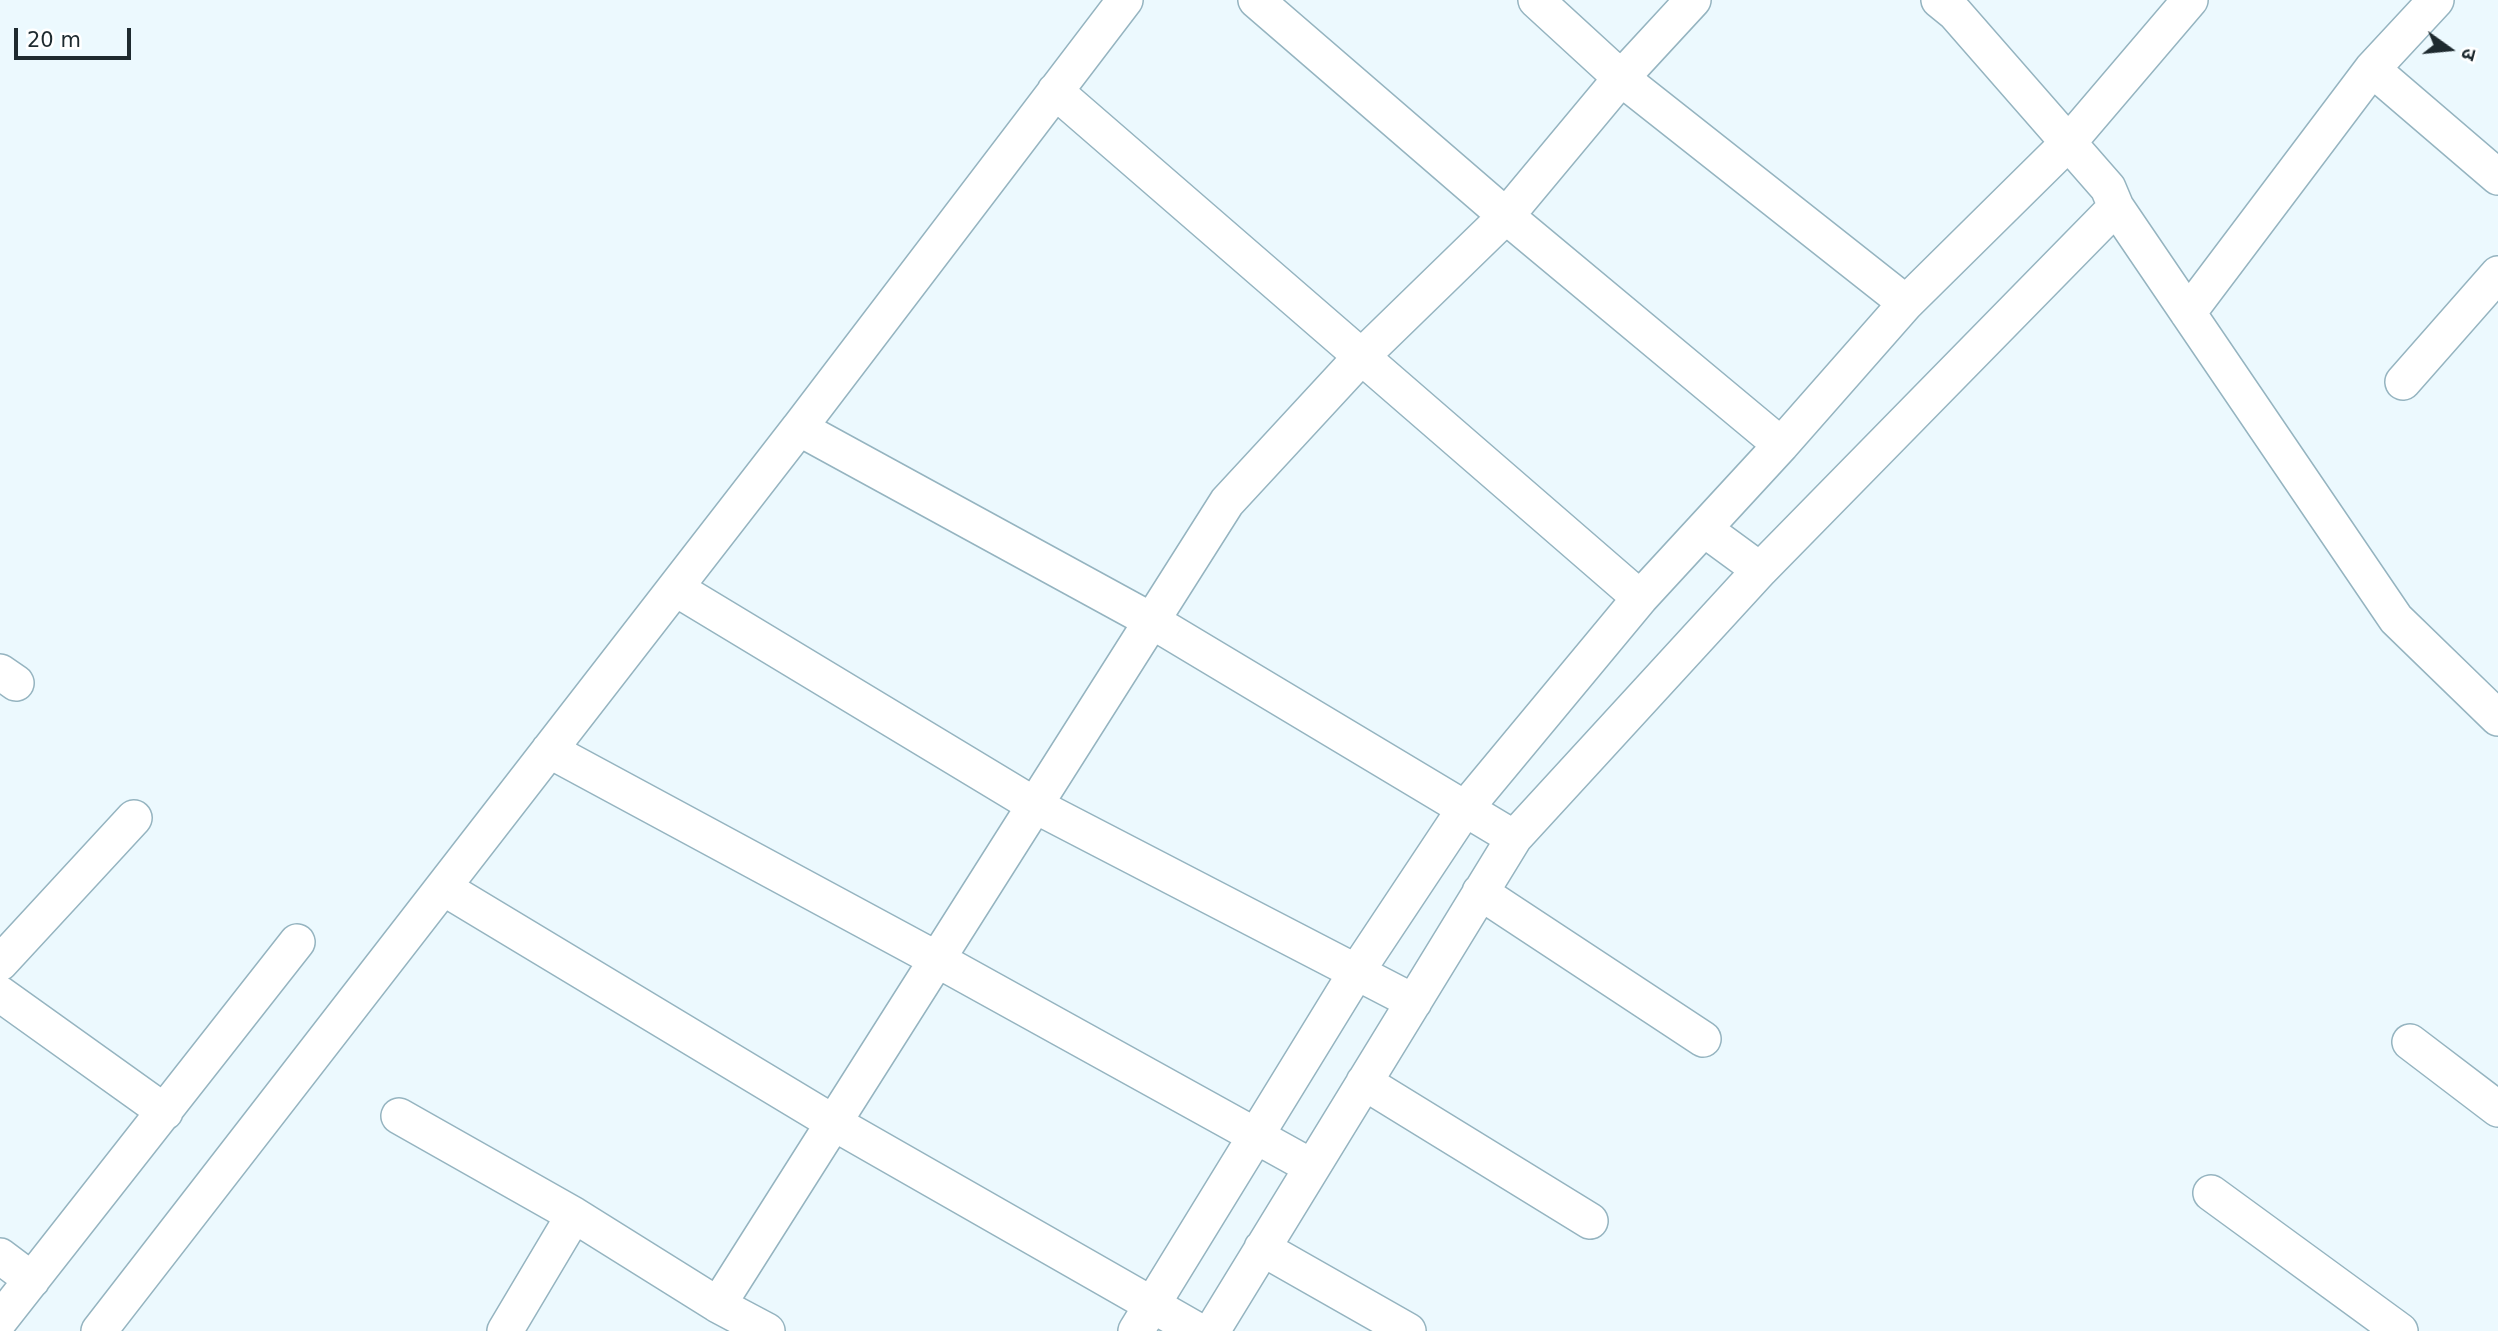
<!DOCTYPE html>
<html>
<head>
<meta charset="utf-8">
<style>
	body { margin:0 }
	#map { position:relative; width:2498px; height:1331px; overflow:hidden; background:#ecf9fe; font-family:"DejaVu Sans","Noto Sans Devanagari",sans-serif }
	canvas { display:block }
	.north { position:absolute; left:2414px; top:14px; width:70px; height:70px; -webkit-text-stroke:5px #fff; paint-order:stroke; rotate:105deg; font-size:19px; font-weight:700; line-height:28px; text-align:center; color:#1e2a2f }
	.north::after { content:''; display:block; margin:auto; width:24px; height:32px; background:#1e2a2f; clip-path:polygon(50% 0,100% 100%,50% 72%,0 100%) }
	.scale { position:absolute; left:14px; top:28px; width:117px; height:32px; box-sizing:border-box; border:4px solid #1e2a2f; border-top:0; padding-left:9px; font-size:21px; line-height:24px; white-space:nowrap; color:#1e2a2f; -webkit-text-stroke:5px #fff; paint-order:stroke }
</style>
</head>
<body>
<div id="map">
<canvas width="2498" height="1331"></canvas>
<div class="north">उ</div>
<div class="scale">20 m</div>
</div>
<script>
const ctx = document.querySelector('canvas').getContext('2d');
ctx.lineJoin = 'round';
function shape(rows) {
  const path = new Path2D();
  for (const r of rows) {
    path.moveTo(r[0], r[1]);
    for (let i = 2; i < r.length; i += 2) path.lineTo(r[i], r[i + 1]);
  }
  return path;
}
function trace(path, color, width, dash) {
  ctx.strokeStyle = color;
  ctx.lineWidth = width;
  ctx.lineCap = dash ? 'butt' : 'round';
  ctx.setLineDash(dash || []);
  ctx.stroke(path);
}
const minor = shape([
	[1256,0,1506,216,1781,445],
	[1536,0,1621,78,1906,303],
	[1939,0,1955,13,2108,188,2116,207,2396,619,2498,718],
	[2372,69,2498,177],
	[1055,91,1640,598],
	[2188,313,2372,69,2436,0],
	[2403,382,2498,274],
	[799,428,1125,0],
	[1704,529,1760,570],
	[675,588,1036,806,1414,1002],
	[0,672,16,683],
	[549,750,938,960,1312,1167],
	[444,888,834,1123,1198,1331],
	[1480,892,1703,1039],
	[0,963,134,818],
	[0,994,165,1112],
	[2410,1042,2498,1109],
	[1364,1082,1590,1221],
	[399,1116,574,1215],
	[2211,1193,2400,1331],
	[1262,1248,1408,1331],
	[0,1256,32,1280],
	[0,1320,297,942],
	[99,1331,799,428,1152,621,1514,838],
	[505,1331,574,1215,718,1305],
	[767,1331,718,1305,1227,502,1362,356,1506,216,1621,78,1693,0],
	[1136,1331,1357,971,1464,810,1640,598,1781,445,1906,303,2068,143,2190,0],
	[1212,1331,1514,838,1760,570,2116,207]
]);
trace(minor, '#95b4c0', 38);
trace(minor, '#fff', 35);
</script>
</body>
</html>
